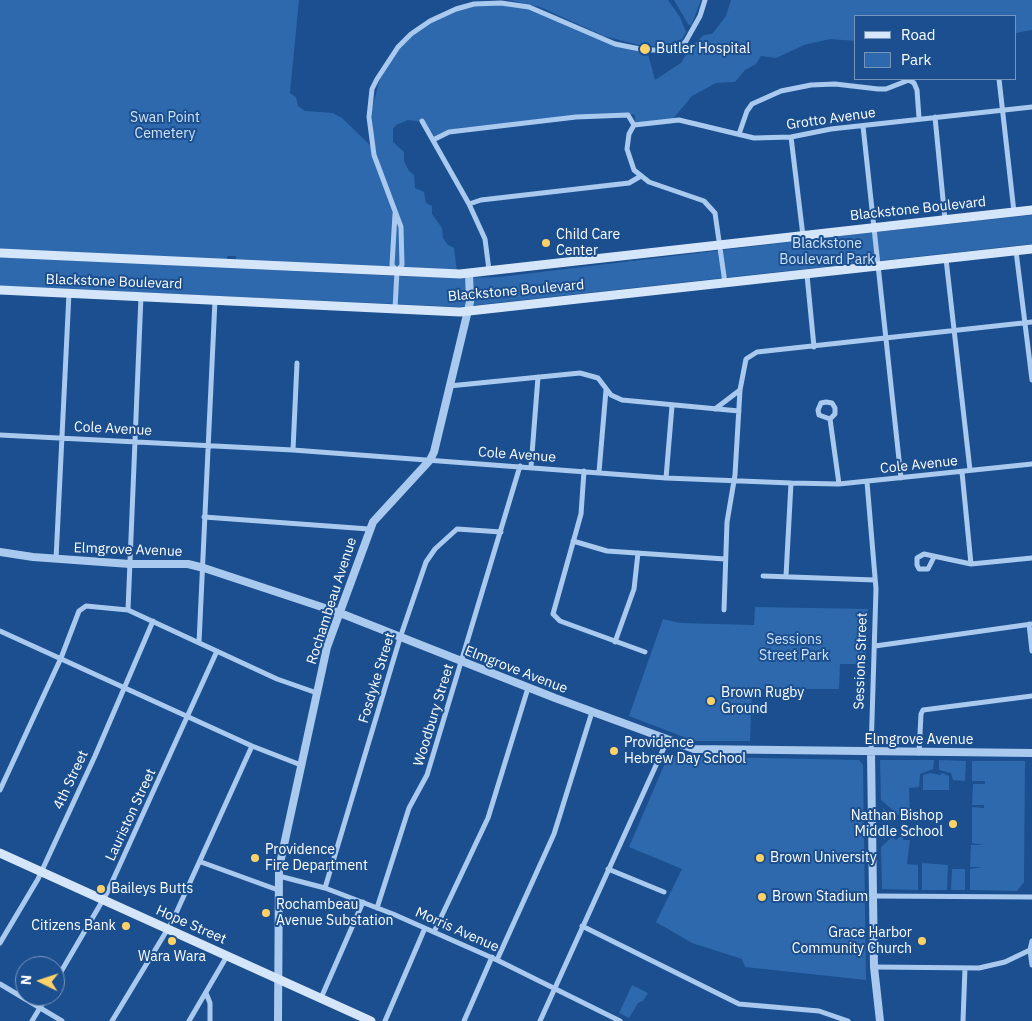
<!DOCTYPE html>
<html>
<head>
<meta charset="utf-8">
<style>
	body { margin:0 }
	#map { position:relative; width:1032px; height:1021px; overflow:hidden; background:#1b4f8f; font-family:"IBM Plex Sans",sans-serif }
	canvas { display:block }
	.legend { position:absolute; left:854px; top:15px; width:162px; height:65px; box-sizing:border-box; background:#1b4f8f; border:1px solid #7695bc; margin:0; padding:6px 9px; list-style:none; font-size:15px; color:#fff }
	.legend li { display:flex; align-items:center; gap:10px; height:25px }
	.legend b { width:25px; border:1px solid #7695bc }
	.north { position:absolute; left:15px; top:956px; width:50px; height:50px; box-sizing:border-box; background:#1b4f8f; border:1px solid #7695bc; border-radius:50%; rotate:274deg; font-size:14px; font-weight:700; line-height:20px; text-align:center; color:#fff }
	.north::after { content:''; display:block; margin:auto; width:18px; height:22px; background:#ffd166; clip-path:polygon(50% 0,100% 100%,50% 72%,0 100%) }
</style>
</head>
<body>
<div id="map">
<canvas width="1032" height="1021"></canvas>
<ul class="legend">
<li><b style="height:6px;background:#d6e6fa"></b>Road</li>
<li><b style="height:14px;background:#2e69ad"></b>Park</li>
</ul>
<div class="north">N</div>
</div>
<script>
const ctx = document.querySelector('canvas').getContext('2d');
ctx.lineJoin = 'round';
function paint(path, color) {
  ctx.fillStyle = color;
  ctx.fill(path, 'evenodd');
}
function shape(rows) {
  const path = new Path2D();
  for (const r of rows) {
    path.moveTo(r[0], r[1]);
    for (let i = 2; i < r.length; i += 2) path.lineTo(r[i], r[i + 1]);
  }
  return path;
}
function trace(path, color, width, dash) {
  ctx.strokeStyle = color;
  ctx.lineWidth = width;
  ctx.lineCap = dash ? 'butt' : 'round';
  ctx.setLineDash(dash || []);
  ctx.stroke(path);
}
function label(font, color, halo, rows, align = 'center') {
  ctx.font = font + ' "IBM Plex Sans",sans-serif';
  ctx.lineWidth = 4;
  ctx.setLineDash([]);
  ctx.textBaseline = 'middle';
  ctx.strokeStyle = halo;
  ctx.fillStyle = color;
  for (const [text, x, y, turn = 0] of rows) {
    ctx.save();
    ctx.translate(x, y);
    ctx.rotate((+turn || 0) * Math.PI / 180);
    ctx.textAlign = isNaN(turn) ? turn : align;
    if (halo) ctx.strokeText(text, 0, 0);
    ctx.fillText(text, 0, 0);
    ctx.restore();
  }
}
paint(shape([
	[0,0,299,0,290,93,296,97,298,106,305,111,333,113,342,118,373,148,372,109,381,74,401,45,429,20,475,3,522,5,616,42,647,50,655,80,681,63,690,48,704,35,712,34,726,16,731,0,1032,0,1032,30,1016,33,1016,16,856,16,856,41,830,39,804,45,776,58,761,56,756,64,745,70,735,82,716,83,692,96,672,120,635,124,635,115,626,113,458,128,435,138,425,122,408,120,396,125,393,129,393,142,404,152,404,161,409,171,414,175,415,188,424,192,426,203,432,206,432,214,442,228,443,238,448,245,454,248,457,272,236,262,236,256,227,256,227,262,0,250],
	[509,0,668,0,680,17,686,32,682,39,669,46,643,46,604,36,540,7],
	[674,0,701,0,691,26,688,24],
	[1032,215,1032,244,459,307,0,286,0,257,399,276,457,278,499,277,831,237],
	[755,607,868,609,865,664,840,664,839,689,752,689,750,741,694,741,629,716,663,619,680,623,754,625],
	[668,756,859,760,863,765,866,980,745,967,742,959,692,943,656,922,682,869,629,847],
	[880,760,934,760,933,769,920,774,919,787,909,788,910,816,908,816,907,822,881,800],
	[939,760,966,761,965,781,953,780,951,773,939,770],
	[972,761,1025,761,1024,882,1017,891,970,890,970,869,982,867,970,867,971,845,984,845,972,843,972,807,984,808,984,805,972,805,973,784,985,784,985,781,972,781],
	[930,773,940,775,942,773,949,776,949,790,923,790,923,775],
	[883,808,893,816,893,822,882,822],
	[881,826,893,826,892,832,884,840],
	[903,834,903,840,910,840,907,864,918,865,918,890,882,889,881,847,892,837,896,840],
	[922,863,948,865,947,890,922,890],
	[952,869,965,869,965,890,951,890],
	[632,985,648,993,643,1001,638,1003,629,1018,619,1013]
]), '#2e69ad');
trace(shape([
	[999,79,1014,212],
	[935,117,945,220],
	[422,121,469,204,485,239,489,270],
	[634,125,679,120,754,138,791,137,831,129,1032,107],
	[863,126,901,478],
	[739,134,747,111,752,104,781,91,811,85,835,84,878,89,886,89,909,80,914,83,917,90,919,118],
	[791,137,803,236],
	[433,140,449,132,576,117,628,115,634,125,629,134,627,149,634,170,649,182,704,201,715,213,725,283],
	[469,204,481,200,629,183,641,176],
	[395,214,392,265,397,271,395,309],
	[1016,251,1032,380],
	[946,259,970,470],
	[397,271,402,265,401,227,374,155,369,117,372,89,377,79,398,47,411,34,430,21,456,9,474,4,501,3,529,7,615,44,645,50,664,50,680,47,686,41,700,16,705,0],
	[807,275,814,347],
	[449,386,580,373,598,378,611,395,622,400,739,411],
	[715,409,740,390],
	[830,419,819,415,818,410,821,403,826,402,832,403,835,408,835,414,830,419,839,484],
	[0,435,293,450,666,478,791,483,839,484,1032,464],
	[293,450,297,363],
	[531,467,538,377],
	[584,471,581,514,553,614,560,621,645,652],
	[599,472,606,390],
	[962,472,971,564],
	[666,478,672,406],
	[867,482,876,589,871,752],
	[204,517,369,529],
	[573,541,607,551,725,559],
	[934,557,928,569,919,569,917,565,917,558,924,554,971,564,1032,558],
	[56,559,69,293],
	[763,576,875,580],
	[786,576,791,483],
	[128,610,141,296],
	[724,610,727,522,735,475,740,390,746,359,757,352,1032,322],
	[1029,624,1032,651],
	[0,631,252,746,301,765],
	[615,642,634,589,638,553],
	[199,643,215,300],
	[875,646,1032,624],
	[919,753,921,714,923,710,1032,696],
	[0,790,61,658,79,611,86,606,128,610,277,679,317,693],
	[201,862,278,890],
	[608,869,664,892],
	[279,876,325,888,393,914,497,960,620,1021],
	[325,888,400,638,426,562,435,549,457,529,501,532],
	[873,896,1032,897],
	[377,908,409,808,427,775,520,466],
	[582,926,739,1004,819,1011,848,1021],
	[434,932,488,818,528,688],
	[1032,941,1030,950,1032,965],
	[0,943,38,879,95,756,153,621],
	[497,960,554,834,592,712],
	[874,967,979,968,1005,962,1030,950],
	[55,982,107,893,217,651],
	[0,984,62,1021],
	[206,993,210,1003,210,1021],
	[321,998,363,902],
	[32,1021,47,996],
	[112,1021,172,922,252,746],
	[189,1021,227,956],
	[385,1021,425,928],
	[464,1021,492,957],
	[540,1021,667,741],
	[963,1021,965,968]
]), '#a9c9ee', 5);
trace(shape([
	[0,552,33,557,130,564,188,564,204,568,340,613,555,698,694,749,1032,753],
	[871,752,874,967,880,1021],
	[278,1021,279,868,327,647,373,522,430,460,434,452,470,302,469,273]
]), '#a9c9ee', 8);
trace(shape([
	[0,253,460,274,1032,210],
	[0,290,460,312,1032,249],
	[0,853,371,1021]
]), '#d6e6fa', 9);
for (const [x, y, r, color] of [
	[645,49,6,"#ffd166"],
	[546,243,5,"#ffd166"],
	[711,701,5,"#ffd166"],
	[614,751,5,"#ffd166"],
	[953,824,5,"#ffd166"],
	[255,858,5,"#ffd166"],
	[760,858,5,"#ffd166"],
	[101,889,5,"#ffd166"],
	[762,897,5,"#ffd166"],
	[266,913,5,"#ffd166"],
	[126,926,5,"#ffd166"],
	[172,941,5,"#ffd166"],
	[922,941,5,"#ffd166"]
]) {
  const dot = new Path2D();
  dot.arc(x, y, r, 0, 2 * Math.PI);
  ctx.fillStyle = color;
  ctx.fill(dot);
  trace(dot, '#1b4f8f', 2);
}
label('14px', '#fff', '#1b4f8f', [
	["Butler Hospital",656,49],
	["Child Care",556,235],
	["Center",556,251],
	["Brown Rugby",721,693],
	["Ground",721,709],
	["Providence",624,743],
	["Hebrew Day School",624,759],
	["Nathan Bishop",943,816,"right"],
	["Middle School",943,832,"right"],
	["Providence",265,850],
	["Fire Department",265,866],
	["Brown University",770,858],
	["Baileys Butts",111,889],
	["Brown Stadium",772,897],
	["Rochambeau",276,905],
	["Avenue Substation",276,921],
	["Citizens Bank",116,926,"right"],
	["Grace Harbor",912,933,"right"],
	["Community Church",912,949,"right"],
	["Wara Wara",172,957,"center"]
], 'left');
label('14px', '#cfe3fa', '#1b4f8f', [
	["Swan Point",165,118],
	["Cemetery",165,134],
	["Blackstone",827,244],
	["Boulevard Park",827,260],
	["Sessions",794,640],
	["Street Park",794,656]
]);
label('14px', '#fff', '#1b4f8f', [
	["Grotto Avenue",831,119,-8],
	["Blackstone Boulevard",918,209,-6],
	["Blackstone Boulevard",114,282,2],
	["Blackstone Boulevard",516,291,-5],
	["Cole Avenue",113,429,3],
	["Cole Avenue",517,455,4],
	["Cole Avenue",919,465,-6],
	["Elmgrove Avenue",128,550,2],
	["Rochambeau Avenue",332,601,-72],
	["Sessions Street",861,661,-88],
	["Elmgrove Avenue",516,670,21],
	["Fosdyke Street",377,678,-73],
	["Woodbury Street",434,715,-73],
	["Elmgrove Avenue",919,740],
	["4th Street",71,780,-65],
	["Lauriston Street",131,815,-65],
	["Hope Street",191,925,24],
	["Morris Avenue",457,930,24]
]);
</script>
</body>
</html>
